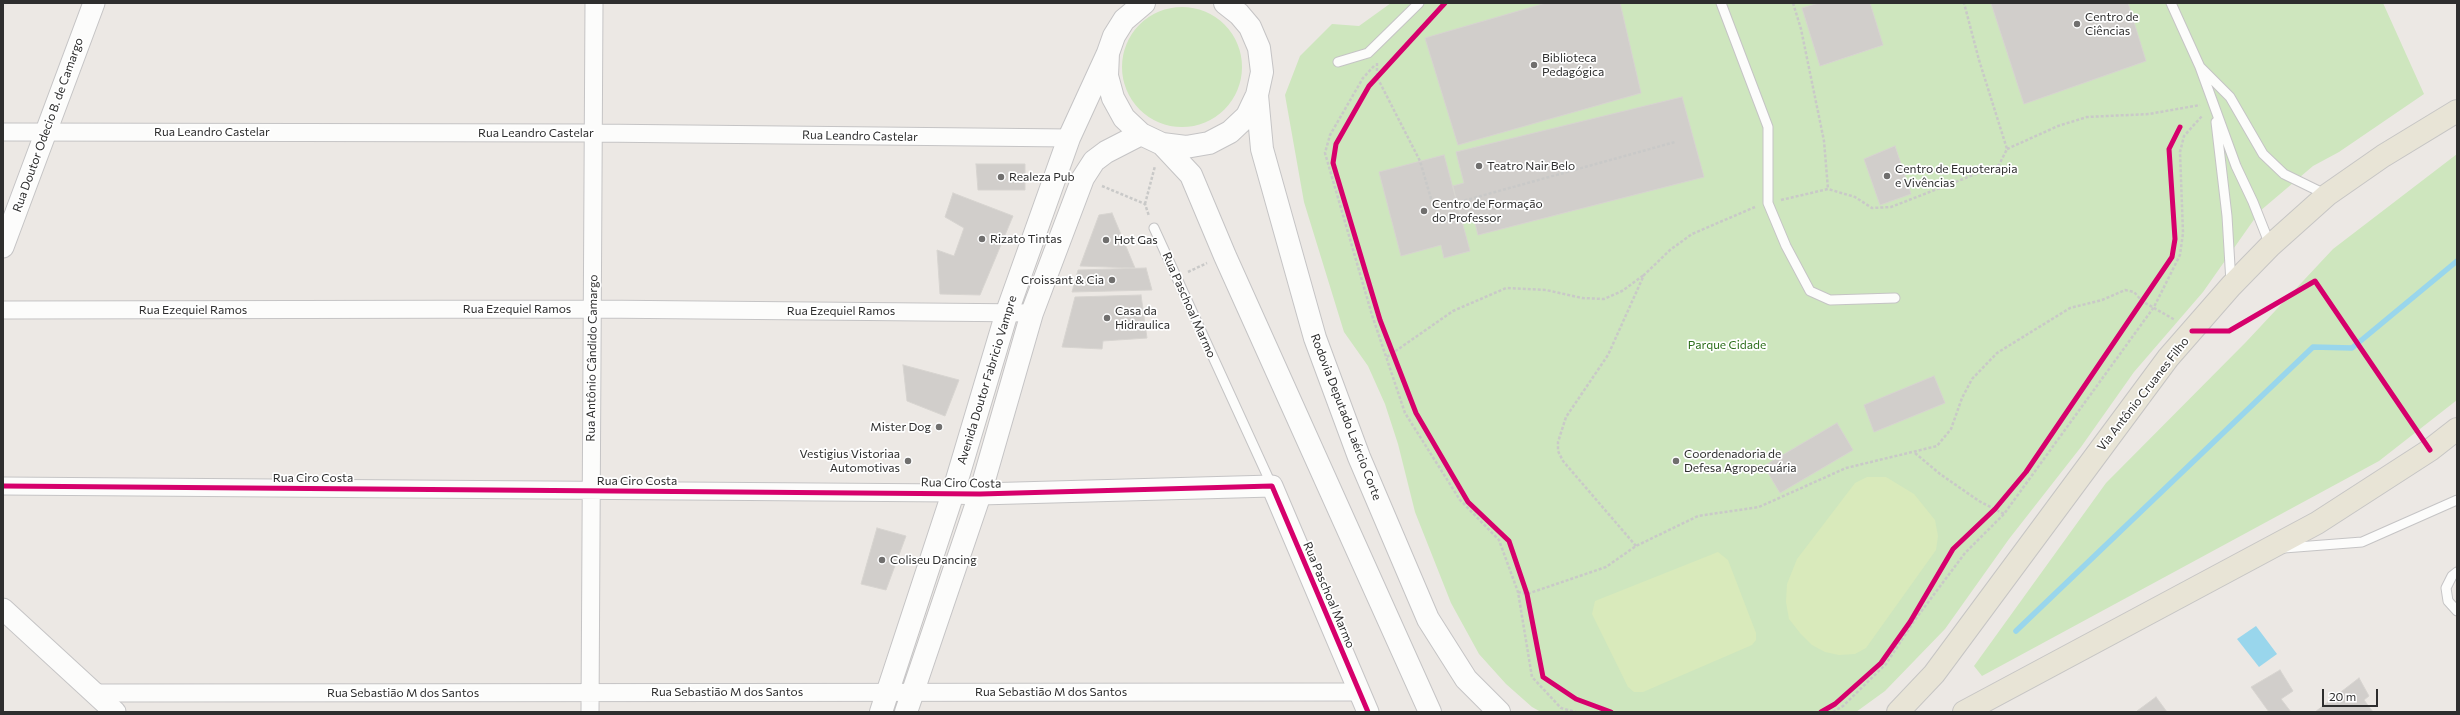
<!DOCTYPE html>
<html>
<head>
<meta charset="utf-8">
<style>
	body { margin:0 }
	#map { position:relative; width:2460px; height:715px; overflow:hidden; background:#ece8e4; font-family:Commissioner,sans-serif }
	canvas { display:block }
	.frame { position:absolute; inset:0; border:4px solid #2e2e2e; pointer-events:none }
	.scale { position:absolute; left:2322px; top:689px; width:56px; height:18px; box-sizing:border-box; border:2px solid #2e2e2e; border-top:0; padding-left:5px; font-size:12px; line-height:14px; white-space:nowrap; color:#2e2e2e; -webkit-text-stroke:3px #fff; paint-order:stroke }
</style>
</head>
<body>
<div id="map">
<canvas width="2460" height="715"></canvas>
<div class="frame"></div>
<div class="scale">20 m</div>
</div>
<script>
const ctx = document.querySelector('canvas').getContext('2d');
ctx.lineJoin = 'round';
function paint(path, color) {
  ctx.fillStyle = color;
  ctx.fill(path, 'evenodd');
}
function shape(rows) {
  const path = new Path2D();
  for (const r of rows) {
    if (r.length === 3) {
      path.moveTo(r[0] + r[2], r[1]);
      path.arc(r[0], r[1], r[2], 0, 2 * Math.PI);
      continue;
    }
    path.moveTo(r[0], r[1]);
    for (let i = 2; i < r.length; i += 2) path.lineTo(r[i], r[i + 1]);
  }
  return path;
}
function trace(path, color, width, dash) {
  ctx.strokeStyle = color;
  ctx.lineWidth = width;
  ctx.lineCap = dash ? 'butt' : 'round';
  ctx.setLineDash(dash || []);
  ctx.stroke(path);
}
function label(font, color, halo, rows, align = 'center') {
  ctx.font = font + ' Commissioner,sans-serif';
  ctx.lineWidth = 3.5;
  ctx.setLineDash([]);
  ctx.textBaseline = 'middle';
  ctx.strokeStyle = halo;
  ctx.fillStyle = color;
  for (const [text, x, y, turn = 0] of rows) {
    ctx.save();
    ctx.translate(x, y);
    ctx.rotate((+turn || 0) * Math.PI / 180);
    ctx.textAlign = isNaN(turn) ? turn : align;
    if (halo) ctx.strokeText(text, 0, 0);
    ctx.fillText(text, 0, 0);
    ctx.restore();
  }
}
paint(shape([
	[1391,3,2383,3,2424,94,2339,152,2313,166,2260,211,2203,292,2134,372,2081,447,2009,539,1945,629,1885,691,1856,712,1541,712,1532,707,1506,684,1479,654,1451,603,1415,512,1398,444,1385,404,1368,366,1344,332,1304,202,1285,95,1300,56,1332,24,1359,26],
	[1182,67,60],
	[2457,154,2457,400,2379,461,1982,676,1974,666,2106,483,2246,342,2333,249]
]), '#cee6be');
paint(shape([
	[1867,477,1886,477,1914,494,1935,520,1938,536,1936,550,1866,648,1855,654,1839,655,1825,652,1812,645,1800,633,1789,619,1786,602,1787,584,1797,559,1855,483],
	[1718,552,1728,560,1756,633,1756,640,1752,645,1643,692,1634,692,1628,687,1592,614,1595,601]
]), '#d9eabb');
paint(shape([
	[2256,626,2277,654,2259,667,2237,639]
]), '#99d6ec');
trace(shape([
	[2016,631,2313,347,2352,348,2457,261]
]), '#99d6ec', 5.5);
const building = shape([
	[1546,3,1620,3,1641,93,1458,145,1425,38,1546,3],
	[1819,3,1870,3,1883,45,1820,66,1802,8,1819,3],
	[1991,3,2128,3,2146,61,2024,104,1991,3],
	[1682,97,1704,177,1478,235,1473,215,1461,219,1453,186,1464,183,1456,152,1682,97],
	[1895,146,1911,194,1880,205,1864,159,1895,146],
	[1444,155,1470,251,1444,258,1441,245,1401,256,1379,172,1444,155],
	[976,164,1025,164,1025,190,978,190,976,164],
	[953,193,1013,216,980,295,940,294,937,250,954,256,964,228,945,217,953,193],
	[1112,213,1135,268,1080,266,1099,215,1112,213],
	[1146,268,1152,290,1072,292,1078,270,1146,268],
	[1141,295,1147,338,1103,341,1102,349,1062,347,1075,297,1141,295],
	[903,365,959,380,945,416,907,401,903,365],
	[1934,376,1945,403,1874,432,1864,405,1934,376],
	[1837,423,1853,450,1780,493,1764,466,1837,423],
	[877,528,906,536,886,590,861,584,877,528],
	[2280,670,2293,691,2281,699,2291,712,2269,712,2251,687,2280,670],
	[2359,678,2369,696,2364,700,2373,712,2315,712,2359,678],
	[2156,697,2167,712,2137,712,2137,711,2156,697]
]);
paint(building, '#d1cecb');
trace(building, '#d7d4d0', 1);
const service = shape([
	[1721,3,1768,127,1768,203,1786,246,1810,291,1830,300,1895,298],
	[2171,3,2200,67],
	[1338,62,1368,53,1419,3],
	[2216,122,2227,216,2231,283],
	[1154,228,1272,486],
	[2270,245,2253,202,2236,166,2200,67,2230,97,2263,154,2284,174,2327,195],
	[2284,548,2362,542,2457,500],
	[2457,572,2452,576,2446,588,2448,601,2457,611]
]);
const minor = shape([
	[3,132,594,133,1069,138],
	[3,310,593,309,1032,313],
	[3,486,953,493],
	[94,693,1359,692],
	[590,712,594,3]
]);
const tertiary = shape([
	[3,247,94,3],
	[953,493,980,494,1272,486,1368,712],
	[3,609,115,712]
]);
const secondary = shape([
	[1144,3,1124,20,1114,36,1108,53,1107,76,1113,98,1124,118,1141,134,1162,144,1186,147,1209,143,1230,132,1247,116,1257,95,1262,72,1259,48,1250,27,1239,14,1225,3],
	[1257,95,1262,149,1315,338,1359,457,1428,619,1466,679,1499,712],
	[1162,144,1191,175,1225,256,1430,712],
	[881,712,953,493,1007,312,1069,138,1108,53],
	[906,712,980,494,1032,313,1083,178,1094,161,1106,152,1141,134]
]);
const primary = shape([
	[1898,712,1934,674,2168,358,2231,286,2270,246,2327,195,2383,156,2457,111],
	[1964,712,2317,523,2430,450,2457,429]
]);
trace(service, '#c5c4c5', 11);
trace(minor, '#c5c4c5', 19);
trace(tertiary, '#c5c4c5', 23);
trace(secondary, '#c5c4c5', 24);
trace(primary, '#c6c5c4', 24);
trace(shape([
	[1793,3,1801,29,1824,141,1828,189],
	[1377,63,1377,77,1420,161,1434,209,1675,142],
	[1374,66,1363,78,1330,135,1325,153,1372,315,1405,413,1460,500,1499,540,1518,592,1532,677,1561,708,1576,712],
	[2007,149,2058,126,2087,117,2149,114,2200,105],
	[1102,186,1145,204,1149,216],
	[1781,200,1828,189,1855,197,1872,208,1891,207,1999,165,2007,149,1979,60,1964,3],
	[1145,204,1155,166],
	[1188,272,1207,263],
	[1387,357,1453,311,1506,288,1546,290,1582,298,1604,299,1622,291,1644,275],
	[1915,453,1940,474,1979,501,2004,514],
	[1636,546,1563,461,1558,451,1558,442,1566,417,1608,355,1644,275,1670,250,1692,234,1755,207],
	[1518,592,1527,594,1606,567,1636,546,1698,516,1759,507,1846,468,1937,446,1951,429,1962,398,1972,379,1997,353,2070,308,2102,300,2125,290,2134,292,2142,301,2175,320],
	[1833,712,1843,706,1886,664,1914,621,1965,553,2004,514,2154,307,2180,255,2183,233,2180,152,2184,136,2202,116]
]), '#c9c9c8', 2.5, [3, 2]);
trace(service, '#fcfcfb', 9);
trace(minor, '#fcfcfb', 17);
trace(tertiary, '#fcfcfb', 21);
trace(secondary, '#fcfcfb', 22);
trace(primary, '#e8e4d6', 22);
trace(shape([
	[1445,3,1369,86,1336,144,1333,163,1380,320,1416,413,1468,502,1509,541,1527,594,1543,677,1576,699,1611,712],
	[2192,331,2229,331,2315,281,2430,450],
	[3,486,980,494,1272,486,1368,712],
	[1821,712,1835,704,1881,663,1910,622,1953,549,1995,509,2026,472,2172,257,2175,239,2169,149,2180,127]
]), '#d6006c', 5);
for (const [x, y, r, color] of [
	[2077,24,4,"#706f6e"],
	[1534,65,4,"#706f6e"],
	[1479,166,4,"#706f6e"],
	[1887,176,4,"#706f6e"],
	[1001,177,4,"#706f6e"],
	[1424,211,4,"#706f6e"],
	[982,239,4,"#706f6e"],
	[1106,240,4,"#706f6e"],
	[1112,280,4,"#706f6e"],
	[1107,318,4,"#706f6e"],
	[939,427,4,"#706f6e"],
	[908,461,4,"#706f6e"],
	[1676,461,4,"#706f6e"],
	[882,560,4,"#706f6e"]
]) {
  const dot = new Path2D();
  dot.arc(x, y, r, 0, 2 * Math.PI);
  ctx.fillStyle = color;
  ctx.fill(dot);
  trace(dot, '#fff', 1.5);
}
label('12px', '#2e2e2e', '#fff', [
	["Centro de",2085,17],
	["Ciências",2085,31],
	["Biblioteca",1542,58],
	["Pedagógica",1542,72],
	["Teatro Nair Belo",1487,166],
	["Centro de Equoterapia",1895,169],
	["e Vivências",1895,183],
	["Realeza Pub",1009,177],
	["Centro de Formação",1432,204],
	["do Professor",1432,218],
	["Rizato Tintas",990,239],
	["Hot Gas",1114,240],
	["Croissant & Cia",1104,280,"right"],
	["Casa da",1115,311],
	["Hidraulica",1115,325],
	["Mister Dog",931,427,"right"],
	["Vestigius Vistoriaa",900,454,"right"],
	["Automotivas",900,468,"right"],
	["Coordenadoria de",1684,454],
	["Defesa Agropecuária",1684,468],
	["Coliseu Dancing",890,560]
], 'left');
label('12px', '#2e2e2e', '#fff', [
	["Rua Doutor Odecio B. de Camargo",48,125,-70],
	["Rua Leandro Castelar",212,132],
	["Rua Leandro Castelar",536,133],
	["Rua Leandro Castelar",860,136,1],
	["Rua Paschoal Marmo",1189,305,66],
	["Rua Ezequiel Ramos",517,309],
	["Rua Ezequiel Ramos",193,310],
	["Rua Ezequiel Ramos",841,311],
	["Rua Antônio Cândido Camargo",592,358,-89],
	["Avenida Doutor Fabricio Vampre",987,380,-73],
	["Via Antônio Cruanes Filho",2143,394,-52],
	["Rodovia Deputado Laércio Corte",1346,417,69],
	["Rua Ciro Costa",313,478],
	["Rua Ciro Costa",637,481],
	["Rua Ciro Costa",961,483,1],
	["Rua Paschoal Marmo",1329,595,67],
	["Rua Sebastião M dos Santos",727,692],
	["Rua Sebastião M dos Santos",1051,692],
	["Rua Sebastião M dos Santos",403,693]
]);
label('12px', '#2c6e1b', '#fff', [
	["Parque Cidade",1727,345]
]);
</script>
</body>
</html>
